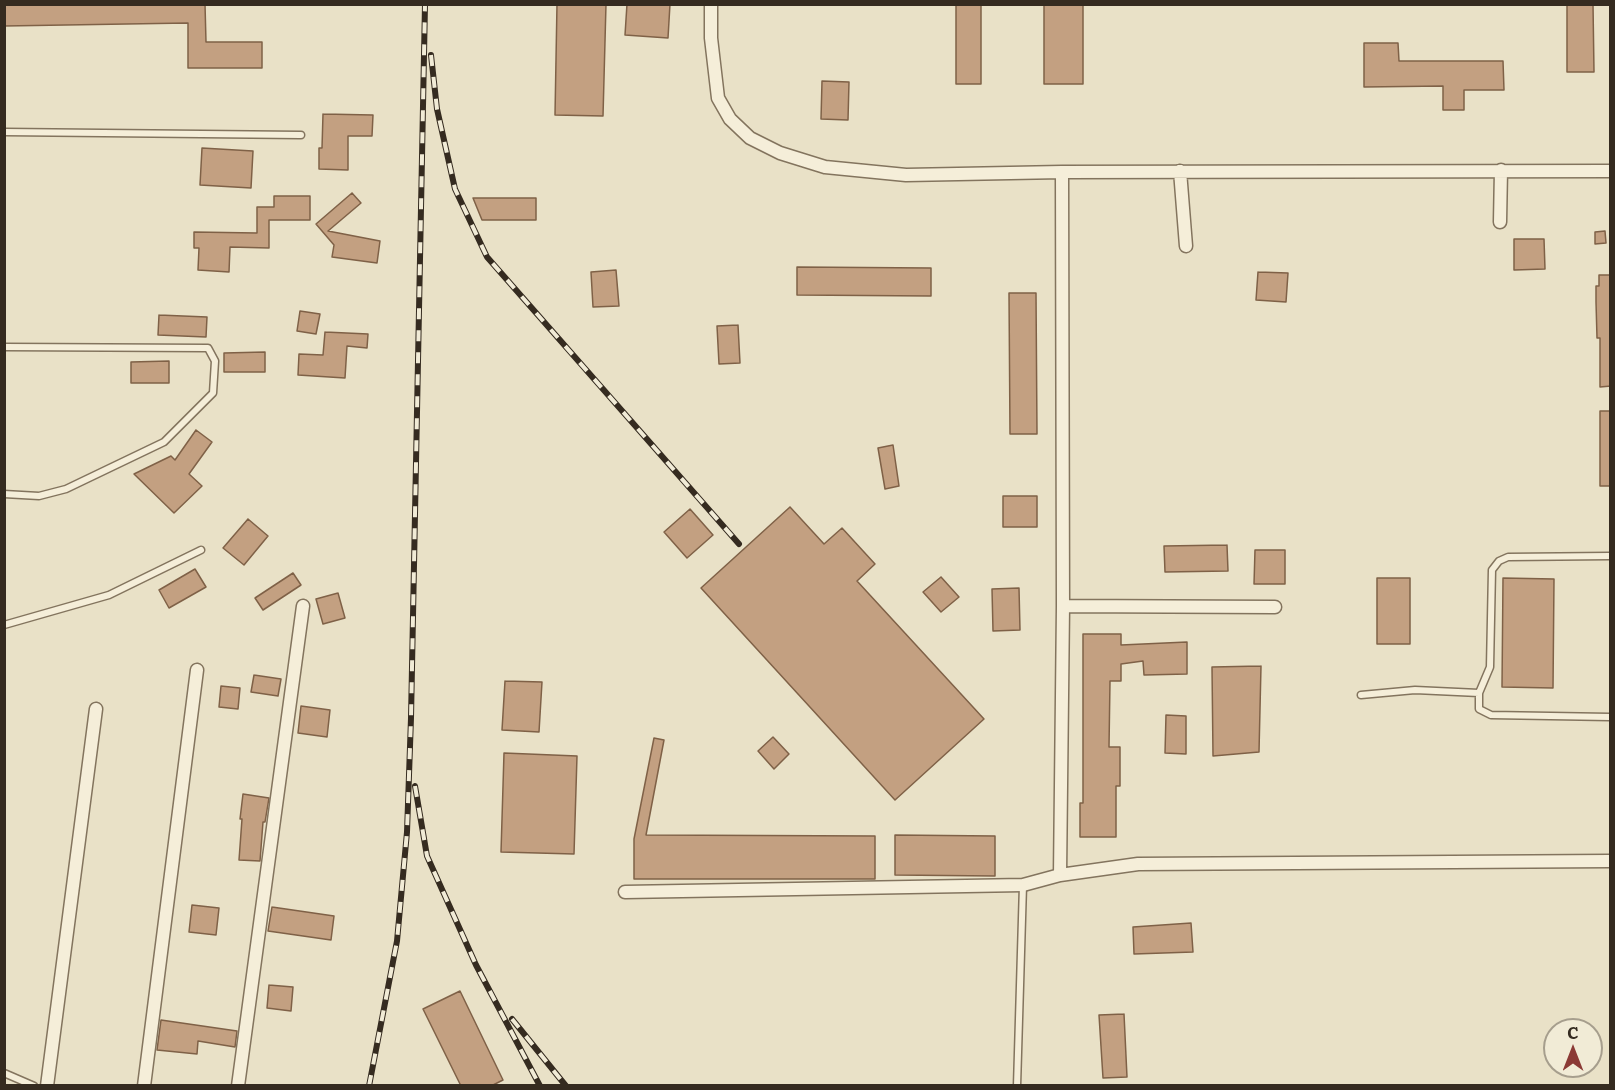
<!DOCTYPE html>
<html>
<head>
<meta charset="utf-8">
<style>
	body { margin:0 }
	#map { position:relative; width:1615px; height:1090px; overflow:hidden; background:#e9e1c7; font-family:Literata,serif }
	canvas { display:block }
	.frame { position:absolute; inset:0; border:6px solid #352b20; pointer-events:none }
	.north { position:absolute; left:1543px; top:1018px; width:60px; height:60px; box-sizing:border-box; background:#f1ebd6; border:2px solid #a69e8d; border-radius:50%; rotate:0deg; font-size:16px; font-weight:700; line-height:24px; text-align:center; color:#352b20 }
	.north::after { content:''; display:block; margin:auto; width:21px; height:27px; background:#8b3a35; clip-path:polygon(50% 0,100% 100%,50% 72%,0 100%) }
</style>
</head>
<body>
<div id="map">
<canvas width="1615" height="1090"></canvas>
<div class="frame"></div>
<div class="north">С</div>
</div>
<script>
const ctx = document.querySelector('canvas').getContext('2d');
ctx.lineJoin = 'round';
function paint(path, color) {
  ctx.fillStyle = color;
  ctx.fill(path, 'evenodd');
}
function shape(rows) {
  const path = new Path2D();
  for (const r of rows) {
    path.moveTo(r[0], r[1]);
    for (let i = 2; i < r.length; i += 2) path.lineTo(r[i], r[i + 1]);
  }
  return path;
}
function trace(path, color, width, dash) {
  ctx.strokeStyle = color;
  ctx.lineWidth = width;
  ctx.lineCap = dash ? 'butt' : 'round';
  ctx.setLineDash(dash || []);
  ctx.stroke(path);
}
const building = shape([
	[4,4,205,4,206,42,262,42,262,68,188,68,188,23,4,26,4,4],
	[557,4,606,4,603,116,555,115,557,4],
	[627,4,670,4,668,38,625,35,627,4],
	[956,4,981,4,981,84,956,84,956,4],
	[1044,4,1083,4,1083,84,1044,84,1044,4],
	[1567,4,1593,4,1594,72,1567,72,1567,4],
	[1364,43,1398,43,1399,61,1503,61,1504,90,1464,90,1464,110,1443,110,1443,86,1364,87,1364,43],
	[822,81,849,82,848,120,821,119,822,81],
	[323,114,373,115,372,136,348,136,348,170,319,169,319,148,322,148,323,114],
	[202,148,253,151,251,188,200,185,202,148],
	[352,193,361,203,328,231,380,241,377,263,332,257,334,245,316,224,352,193],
	[274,196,310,196,310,220,269,220,269,248,230,247,229,272,198,270,199,248,194,248,194,232,257,233,257,207,274,207,274,196],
	[473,198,536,198,536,220,482,220,473,198],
	[1605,231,1606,243,1595,244,1595,232,1605,231],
	[1514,239,1544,239,1545,269,1514,270,1514,239],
	[797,267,931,268,931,296,797,295,797,267],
	[616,270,619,306,593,307,591,272,616,270],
	[1258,272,1288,273,1286,302,1256,300,1258,272],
	[1599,275,1611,275,1611,386,1600,387,1600,338,1597,338,1596,302,1596,286,1599,286,1599,275],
	[1009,293,1036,293,1037,434,1010,434,1009,293],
	[300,311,320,314,316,334,297,331,300,311],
	[159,315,207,317,206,337,158,335,159,315],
	[738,325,740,363,719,364,717,326,738,325],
	[325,332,368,334,367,348,347,346,345,378,298,375,299,354,323,355,325,332],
	[265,352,265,372,224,372,224,353,265,352],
	[169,361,169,383,131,383,131,362,169,361],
	[1600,411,1611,411,1611,486,1600,486,1600,411],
	[196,430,212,442,189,474,202,486,174,513,134,474,171,456,175,460,196,430],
	[893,445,899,486,885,489,878,448,893,445],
	[1003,496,1037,496,1037,527,1003,527,1003,496],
	[790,507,824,544,842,528,875,564,857,581,984,719,895,800,701,588,790,507],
	[690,509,713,535,687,558,664,532,690,509],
	[248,519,268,536,244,565,223,548,248,519],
	[1227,545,1228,571,1165,572,1164,546,1227,545],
	[1255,550,1285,550,1285,584,1254,584,1255,550],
	[195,569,206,587,169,608,159,590,195,569],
	[293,573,301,585,263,610,255,598,293,573],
	[941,577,959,597,941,612,923,592,941,577],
	[1377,578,1410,578,1410,644,1377,644,1377,578],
	[1503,578,1554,579,1553,688,1502,687,1503,578],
	[1019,588,1020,630,993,631,992,589,1019,588],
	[338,593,345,618,323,624,316,599,338,593],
	[1083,634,1121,634,1121,645,1187,642,1187,674,1144,675,1143,661,1121,664,1121,681,1110,681,1109,747,1120,747,1120,786,1116,786,1116,837,1080,837,1080,803,1083,803,1083,634],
	[1261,666,1259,752,1213,756,1212,667,1261,666],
	[254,675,281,679,278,696,251,692,254,675],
	[505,681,542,682,539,732,502,730,505,681],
	[221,686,240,688,238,709,219,707,221,686],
	[301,706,330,710,327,737,298,733,301,706],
	[1166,715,1186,716,1186,754,1165,753,1166,715],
	[773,737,789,754,774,769,758,751,773,737],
	[654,738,664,740,646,835,875,836,875,879,634,879,634,839,654,738],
	[504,753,577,756,574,854,501,852,504,753],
	[243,794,269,798,265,822,263,822,260,861,239,860,242,819,240,819,243,794],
	[895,835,995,836,995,876,895,875,895,835],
	[192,905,219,908,216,935,189,932,192,905],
	[272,907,334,916,331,940,268,931,272,907],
	[1191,923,1193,952,1134,954,1133,927,1191,923],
	[269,985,293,987,291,1011,267,1008,269,985],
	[460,991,503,1080,491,1086,461,1086,423,1009,460,991],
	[1124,1014,1127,1077,1103,1078,1099,1015,1124,1014],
	[161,1020,237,1031,235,1047,198,1041,197,1054,157,1050,161,1020]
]);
paint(building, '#c3a081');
trace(building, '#7f6147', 1.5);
const service = shape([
	[4,132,301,135],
	[4,347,208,348,215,361,213,393,164,442,66,489,39,496,4,494],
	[1610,556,1508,557,1499,561,1492,570,1490,667,1479,693,1479,709,1491,715,1610,717],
	[4,625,109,595,201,550],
	[1361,695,1415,690,1479,693],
	[4,1073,34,1086],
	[1017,1086,1023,885]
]);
const minor = shape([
	[711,4,711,38,718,98,730,119,750,138,780,153,825,167,906,175,1062,172,1610,171],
	[1180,171,1186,246],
	[1500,222,1501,170],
	[1063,606,1275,607],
	[1060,875,1138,864,1610,861],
	[625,892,1023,885,1060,875,1063,606,1062,172],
	[47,1086,96,709],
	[144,1086,197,670],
	[238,1086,303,606]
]);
trace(service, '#83745e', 9);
trace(minor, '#83745e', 15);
trace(service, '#f5eed9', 6);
trace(minor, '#f5eed9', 12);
const rail = shape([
	[431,55,437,109,455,189,487,257,739,544],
	[415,786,427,856,476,965,540,1086],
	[512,1019,566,1086],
	[369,1086,397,941,407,832,411,718,425,4]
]);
trace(rail, '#352b20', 6);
trace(rail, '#f1ebd6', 4, [11]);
</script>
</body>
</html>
